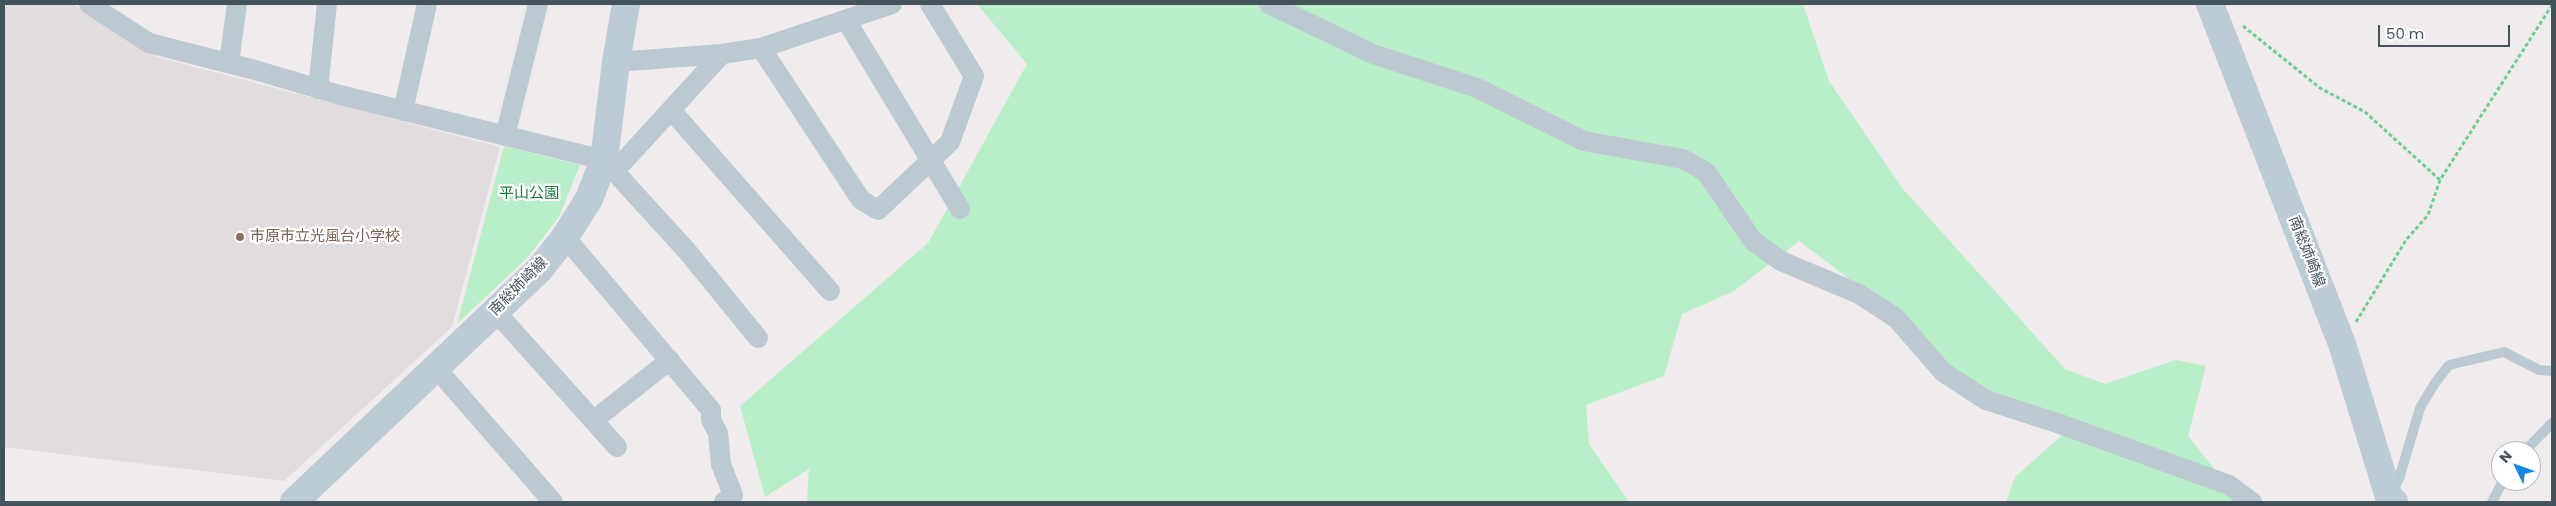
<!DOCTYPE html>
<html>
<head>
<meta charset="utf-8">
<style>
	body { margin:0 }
	#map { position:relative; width:2556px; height:506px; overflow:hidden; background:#f0eced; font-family:Poppins,sans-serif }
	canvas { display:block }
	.frame { position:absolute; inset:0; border:5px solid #45535a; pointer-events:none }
	.north { position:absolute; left:2491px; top:441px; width:50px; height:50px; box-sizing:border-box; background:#fff; border:1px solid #b5babd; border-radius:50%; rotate:312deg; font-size:14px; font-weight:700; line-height:20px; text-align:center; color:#45535a }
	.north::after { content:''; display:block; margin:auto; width:18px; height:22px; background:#1586e1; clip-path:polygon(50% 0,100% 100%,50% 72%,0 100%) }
	.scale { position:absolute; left:2378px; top:25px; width:132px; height:22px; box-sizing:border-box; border:2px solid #45535a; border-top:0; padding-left:6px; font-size:15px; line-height:18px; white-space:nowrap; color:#45535a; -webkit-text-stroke:4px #fff; paint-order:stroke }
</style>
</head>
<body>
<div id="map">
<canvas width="2556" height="506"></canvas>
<div class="frame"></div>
<div class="north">N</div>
<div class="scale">50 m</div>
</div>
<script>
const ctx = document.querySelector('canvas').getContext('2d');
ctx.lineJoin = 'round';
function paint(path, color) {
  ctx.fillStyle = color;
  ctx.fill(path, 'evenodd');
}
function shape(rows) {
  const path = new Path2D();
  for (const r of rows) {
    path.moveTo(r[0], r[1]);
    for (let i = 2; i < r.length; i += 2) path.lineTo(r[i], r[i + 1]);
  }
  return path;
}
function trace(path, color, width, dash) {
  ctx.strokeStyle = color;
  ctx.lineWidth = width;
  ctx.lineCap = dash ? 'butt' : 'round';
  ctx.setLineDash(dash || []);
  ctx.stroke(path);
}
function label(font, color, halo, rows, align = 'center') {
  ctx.font = font + ' Poppins,"Noto Sans JP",sans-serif';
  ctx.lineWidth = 4.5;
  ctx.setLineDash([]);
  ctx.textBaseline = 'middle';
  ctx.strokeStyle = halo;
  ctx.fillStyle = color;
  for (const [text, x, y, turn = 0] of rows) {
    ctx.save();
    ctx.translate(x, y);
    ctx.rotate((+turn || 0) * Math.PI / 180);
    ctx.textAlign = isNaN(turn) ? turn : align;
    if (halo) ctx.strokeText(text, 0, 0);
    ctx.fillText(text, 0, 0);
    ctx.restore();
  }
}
paint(shape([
	[4,4,73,4,157,57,500,147,452,327,284,481,4,447]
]), '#e1dddf');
paint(shape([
	[977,4,1803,4,1829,81,1903,189,2065,369,2105,384,2175,360,2206,366,2188,436,2241,502,2006,502,2015,477,2078,421,1973,395,1876,299,1799,241,1734,291,1682,314,1664,376,1586,405,1589,444,1629,502,807,502,809,469,765,497,740,406,928,243,1027,64],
	[504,146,580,165,559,217,527,258,457,324]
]), '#b9efc8');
trace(shape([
	[2243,26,2320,88,2365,112,2440,180],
	[2356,322,2406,240,2428,215,2440,180,2552,5]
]), '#70ce95', 3, [4, 2.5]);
trace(shape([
	[2525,451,2552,423],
	[2392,491,2399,479,2420,408,2435,383,2449,365,2504,352,2539,370,2552,371],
	[2492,502,2503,481]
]), '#bdc9d0', 10);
trace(shape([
	[89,4,149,43,255,70,340,95,604,160,623,162,722,54],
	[1269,4,1373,54,1477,88,1584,141,1683,159,1706,172,1753,241,1781,261,1859,294,1896,318,1943,372,1986,400,2060,424,2229,485,2252,502],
	[846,20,960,209],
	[761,48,861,200,878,210,950,142,974,76,930,4],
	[616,62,722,54,761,48,892,4],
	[229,63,237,4],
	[318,89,327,4],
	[671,110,830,291],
	[403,111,427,4],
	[505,136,538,4],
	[604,160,687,251,758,338],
	[565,237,711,410,711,420,718,433,721,464,733,495,724,502],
	[495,311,617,447],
	[436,368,553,502],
	[594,420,670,360]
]), '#bdc9d0', 20);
trace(shape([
	[2210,4,2342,344,2389,497,2394,502],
	[294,502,540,269,565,237,589,199,604,160,616,62,626,4]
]), '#bccbd4', 28);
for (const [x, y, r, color] of [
	[240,237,5,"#8d6e63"]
]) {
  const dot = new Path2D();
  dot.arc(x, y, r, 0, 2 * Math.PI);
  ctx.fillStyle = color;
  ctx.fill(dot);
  trace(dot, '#fff', 2);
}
label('15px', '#147d3c', '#fff', [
	["平山公園",529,194]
]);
label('15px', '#785e54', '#fff', [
	["市原市立光風台小学校",250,237]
], 'left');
label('15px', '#45535a', '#fff', [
	["南総姉崎線",2306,252,69],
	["南総姉崎線",519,287,-45]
]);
</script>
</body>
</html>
